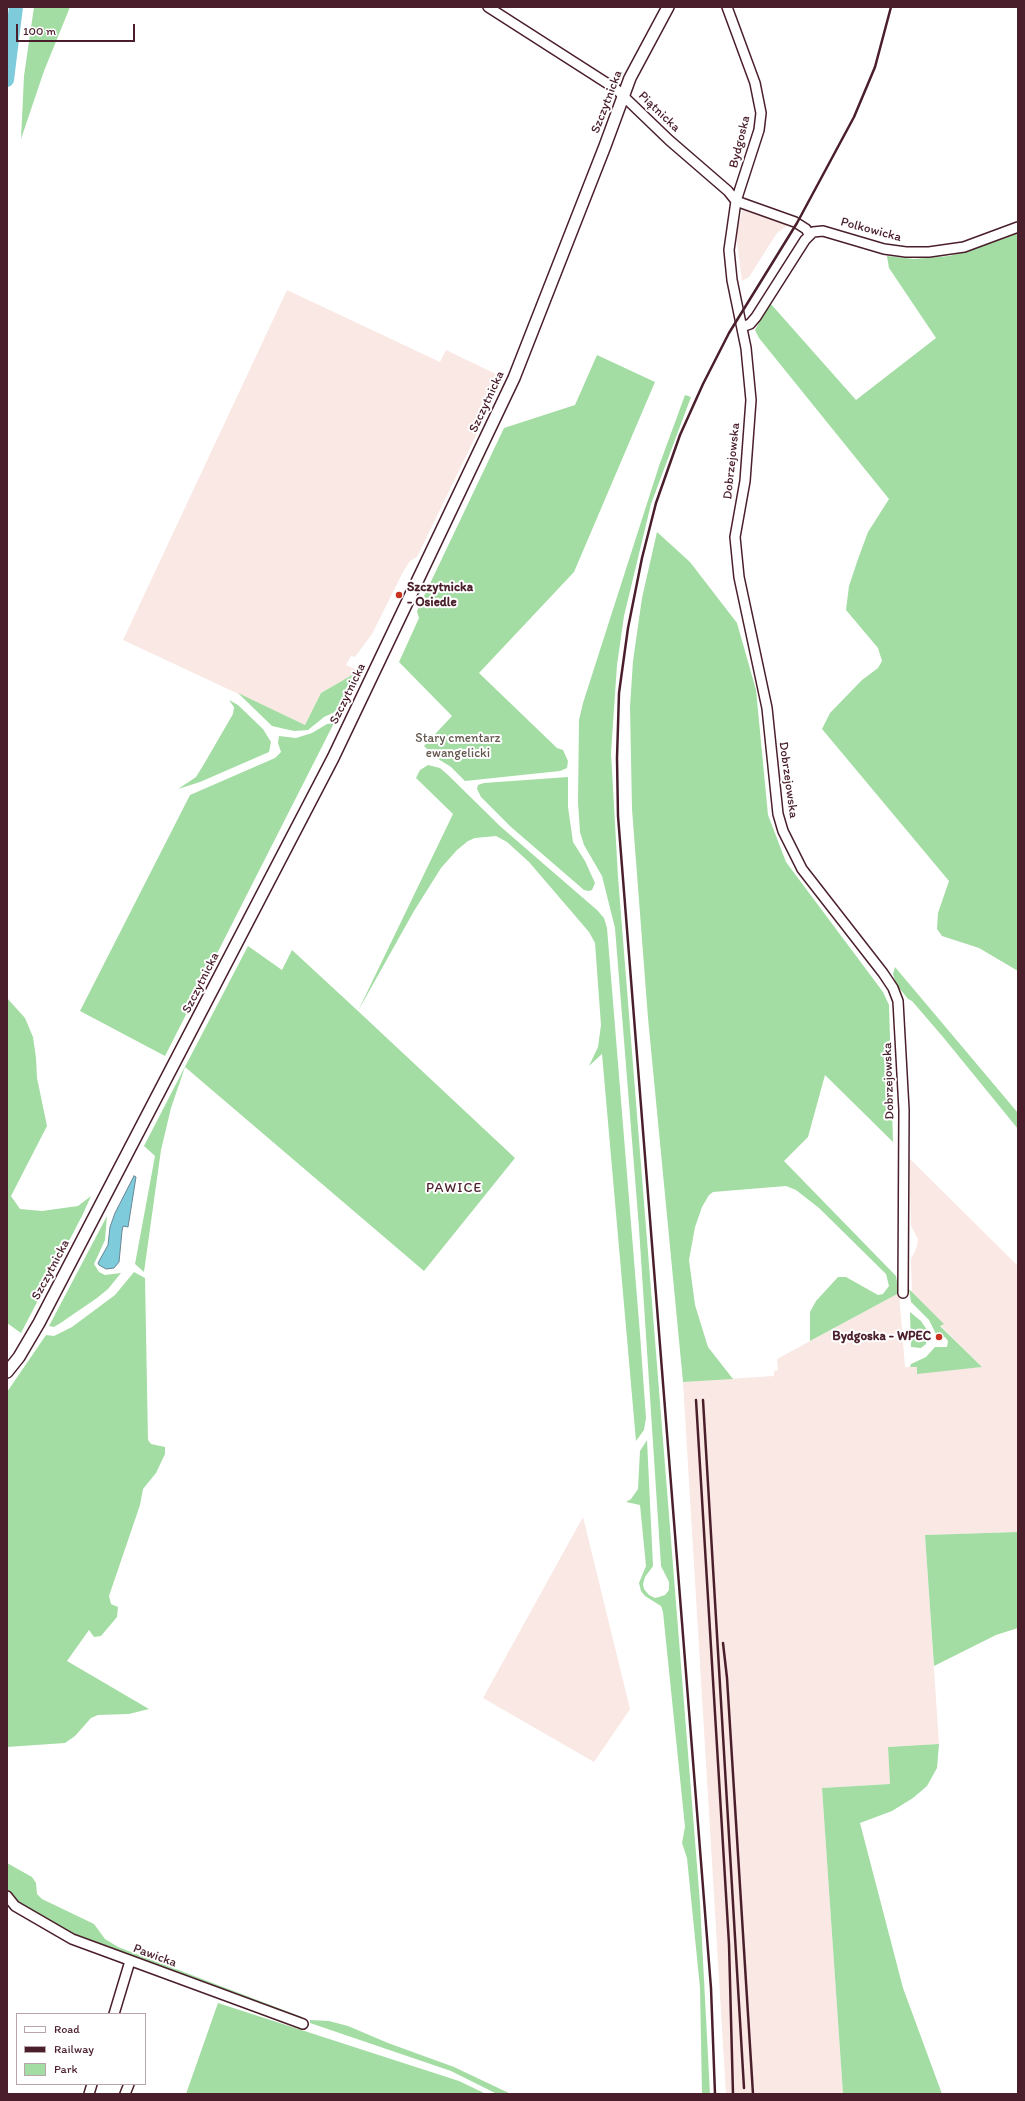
<!DOCTYPE html>
<html>
<head>
<meta charset="utf-8">
<style>
	body { margin:0 }
	#map { position:relative; width:1025px; height:2101px; overflow:hidden; background:#fff; font-family:Itim,sans-serif }
	canvas { display:block }
	.frame { position:absolute; inset:0; border:8px solid #4a1f2b; pointer-events:none }
	.legend { position:absolute; left:16px; top:2013px; width:130px; height:72px; box-sizing:border-box; background:#fff; border:1px solid #b7a5aa; margin:0; padding:5px 7px; list-style:none; font-size:12px; color:#4a1f2b }
	.legend li { display:flex; align-items:center; gap:8px; height:20px }
	.legend b { width:20px; border:1px solid #b7a5aa }
	.scale { position:absolute; left:16px; top:24px; width:119px; height:18px; box-sizing:border-box; border:2px solid #4a1f2b; border-top:0; padding-left:5px; font-size:12px; line-height:14px; white-space:nowrap; color:#4a1f2b; -webkit-text-stroke:3px #fff; paint-order:stroke }
</style>
</head>
<body>
<div id="map">
<canvas width="1025" height="2101"></canvas>
<div class="frame"></div>
<ul class="legend">
<li><b style="height:5px;background:#fff"></b>Road</li>
<li><b style="height:5px;background:#4a1f2b"></b>Railway</li>
<li><b style="height:11px;background:#a3dda3"></b>Park</li>
</ul>
<div class="scale">100 m</div>
</div>
<script>
const ctx = document.querySelector('canvas').getContext('2d');
ctx.lineJoin = 'round';
function paint(path, color) {
  ctx.fillStyle = color;
  ctx.fill(path, 'evenodd');
}
function shape(rows) {
  const path = new Path2D();
  for (const r of rows) {
    path.moveTo(r[0], r[1]);
    for (let i = 2; i < r.length; i += 2) path.lineTo(r[i], r[i + 1]);
  }
  return path;
}
function trace(path, color, width, dash) {
  ctx.strokeStyle = color;
  ctx.lineWidth = width;
  ctx.lineCap = dash ? 'butt' : 'round';
  ctx.setLineDash(dash || []);
  ctx.stroke(path);
}
function label(font, color, halo, rows, align = 'center') {
  ctx.font = font + ' Itim,sans-serif';
  ctx.lineWidth = 4;
  ctx.setLineDash([]);
  ctx.textBaseline = 'middle';
  ctx.strokeStyle = halo;
  ctx.fillStyle = color;
  for (const [text, x, y, turn = 0] of rows) {
    ctx.save();
    ctx.translate(x, y);
    ctx.rotate((+turn || 0) * Math.PI / 180);
    ctx.textAlign = isNaN(turn) ? turn : align;
    if (halo) ctx.strokeText(text, 0, 0);
    ctx.fillText(text, 0, 0);
    ctx.restore();
  }
}
paint(shape([
	[743,208,779,219,787,226,777,233,749,277,742,281,736,235],
	[287,290,440,362,446,350,504,378,417,557,410,561,403,572,372,634,355,657,351,656,346,665,359,671,321,693,305,725,123,640],
	[909,1158,1018,1266,1018,1532,925,1535,939,1744,888,1747,890,1784,822,1788,843,2094,726,2094,683,1382,774,1376,774,1371,778,1370,777,1359,899,1293,905,1367,917,1367,917,1373,982,1367,940,1325,943,1324,912,1292,911,1260,917,1246,918,1239,911,1226],
	[583,1517,630,1709,594,1762,483,1698]
]), '#f9e8e3');
paint(shape([
	[34,7,70,7,44,71,21,139,24,76],
	[1018,231,1018,971,979,948,942,936,937,929,938,913,949,881,822,729,830,713,862,680,878,668,882,661,878,648,846,610,849,586,858,559,868,532,889,499,759,338,755,330,770,303,856,400,936,338,889,268,887,256,914,259,949,256,968,251],
	[597,355,655,382,574,572,479,673,557,748,563,750,568,761,567,768,560,771,465,781,451,767,435,757,424,746,452,716,399,662,419,618,417,611,504,428,575,405],
	[685,395,691,397,651,504,624,616,617,665,611,753,618,877,700,1903,710,2094,702,2094,700,1988,687,1858,682,1843,685,1827,663,1612,661,1606,645,1596,641,1591,639,1583,646,1566,640,1505,626,1502,631,1499,638,1489,640,1451,647,1440,653,1566,645,1577,643,1584,644,1589,649,1595,655,1598,659,1597,665,1595,669,1590,669,1582,661,1566,639,1228,615,928,602,876,584,845,580,832,578,802,579,720,583,703,659,466],
	[657,532,690,562,737,623,756,690,768,815,786,862,883,992,889,1005,893,1142,825,1075,808,1137,784,1161,896,1276,899,1293,810,1341,810,1312,816,1301,838,1277,846,1277,878,1295,883,1294,889,1286,886,1274,819,1208,796,1190,786,1186,713,1192,709,1195,702,1207,695,1227,689,1260,695,1305,708,1347,733,1379,683,1382,648,1018,632,809,630,707,633,661,642,598],
	[359,671,341,709,324,717,308,730,294,731,272,726,238,693,305,725,321,693],
	[229,700,238,705,263,729,271,742,269,752,200,782,178,789,196,777,204,764,233,714,234,707],
	[334,723,165,1056,80,1011,190,795,275,758,281,752,278,743,279,736,296,738,312,733,327,724],
	[428,765,440,768,448,775,501,827,597,910,604,918,607,928,640,1334,646,1418,644,1430,636,1441,602,1054,589,1066,598,1047,601,1025,595,943,589,932,529,862,507,842,496,836,475,838,468,841,457,850,441,868,414,911,358,1011,515,1158,424,1271,185,1067,171,1108,161,1150,144,1272,135,1264,155,1156,144,1146,176,1084,248,946,282,970,292,950,358,1011,453,814,416,778,420,770],
	[568,777,568,807,573,842,585,861,595,883,592,890,589,891,584,890,511,827,481,797,477,789,478,785,484,783],
	[895,967,1018,1113,1018,1129,943,1037,912,1001,908,999,896,984,893,974],
	[7,998,25,1018,33,1037,36,1058,37,1078,47,1126,11,1196,20,1209,42,1211,78,1206,91,1196,82,1216,21,1333,7,1323],
	[107,1216,105,1240,94,1264,99,1272,105,1275,121,1273,108,1289,97,1298,62,1322,54,1327,49,1326],
	[134,1272,145,1278,148,1440,151,1444,165,1447,165,1454,156,1473,143,1489,140,1505,109,1596,111,1604,118,1607,117,1617,101,1636,94,1637,89,1630,67,1661,149,1709,129,1714,98,1715,91,1718,75,1736,65,1743,7,1747,7,1392,46,1335,54,1336,72,1327,115,1295],
	[909,1289,944,1324,940,1326,982,1367,917,1374,917,1367,910,1367,911,1364,926,1357,935,1347,947,1347,948,1341,945,1337,937,1336,929,1320,911,1302],
	[910,1312,921,1321,927,1330,928,1337,926,1344,921,1348,911,1347],
	[1018,1532,1018,1628,996,1635,934,1666,925,1535],
	[939,1744,937,1768,927,1786,913,1798,892,1811,860,1823,903,1988,942,2094,843,2094,822,1788,890,1784,888,1747],
	[7,1863,32,1877,36,1883,37,1894,42,1899,94,1924,105,1939,118,1947,302,2017,302,2021,90,1942,50,1923,19,1904,10,1893,7,1888],
	[218,2003,459,2081,486,2094,186,2094],
	[310,2020,329,2021,348,2026,388,2043,454,2067,511,2094,497,2094,451,2071,310,2023]
]), '#a3dda3');
const water = shape([
	[134,1176,136,1177,128,1227,123,1226,122,1231,119,1262,114,1268,106,1269,99,1265,98,1263,108,1245,110,1227,115,1213,134,1176]
]);
paint(water, '#7dcbdb');
trace(water, '#698695', 1);
trace(shape([
	[7,80,16,7]
]), '#7dcbdb', 14);
const minor = shape([
	[488,7,616,89,669,140,728,191,736,201,795,222,806,229,809,234],
	[727,7,755,83,761,113,759,130,736,201,729,250,732,280,746,348,751,400,745,481,735,537,739,577,767,708,778,814,783,831,802,869,883,973,893,988,898,1001,904,1110,903,1293],
	[742,327,750,324,756,317,805,240,813,232,823,231,884,249,906,252,929,252,964,247,1018,227],
	[7,1896,15,1906,72,1939,303,2024],
	[114,2014,130,1961],
	[89,2094,92,2084],
	[125,2094,129,2084]
]);
const tertiary = shape([
	[7,1372,19,1357,39,1323,333,758,514,378,605,146,630,78,668,7]
]);
trace(minor, '#4a1f2b', 12);
trace(tertiary, '#4a1f2b', 14);
trace(minor, '#fff', 9);
trace(tertiary, '#fff', 11);
trace(shape([
	[696,1400,729,1944,733,2094],
	[703,1400,744,2088],
	[723,1643,727,1678,753,2094],
	[715,2094,711,1988,618,816,617,758,619,693,628,628,642,558,656,503,680,435,703,384,729,333,797,223,854,117,875,67,891,7]
]), '#4a1f2b', 2.5);
for (const [x, y, r, color] of [
	[399,595,4,"#c8321e"],
	[939,1337,4,"#c8321e"]
]) {
  const dot = new Path2D();
  dot.arc(x, y, r, 0, 2 * Math.PI);
  ctx.fillStyle = color;
  ctx.fill(dot);
  trace(dot, '#fff', 1.5);
}
label('13px', '#4a1f2b', '#fff', [
	["Szczytnicka",607,102,-69],
	["Piątnicka",659,112,44],
	["Bydgoska",740,142,-76],
	["Polkowicka",871,230,15],
	["Szczytnicka",487,402,-65],
	["Dobrzejowska",732,461,-84],
	["Szczytnicka",348,694,-64],
	["Dobrzejowska",788,780,82],
	["Szczytnicka",201,983,-63],
	["Dobrzejowska",889,1081,-92],
	["Szczytnicka",51,1270,-62],
	["Pawicka",155,1956,20]
]);
label('bold 13px', '#4a1f2b', '#fff', [
	["Szczytnicka",407,588],
	["- Osiedle",407,603],
	["Bydgoska - WPEC",931,1337,"right"]
], 'left');
label('13px', '#65584f', '#fff', [
	["Stary cmentarz",458,739],
	["ewangelicki",458,754]
]);
ctx.letterSpacing = '1px';
label('14px', '#4a1f2b', '#fff', [
	["PAWICE",454,1188]
]);
ctx.letterSpacing = '0px';
</script>
</body>
</html>
